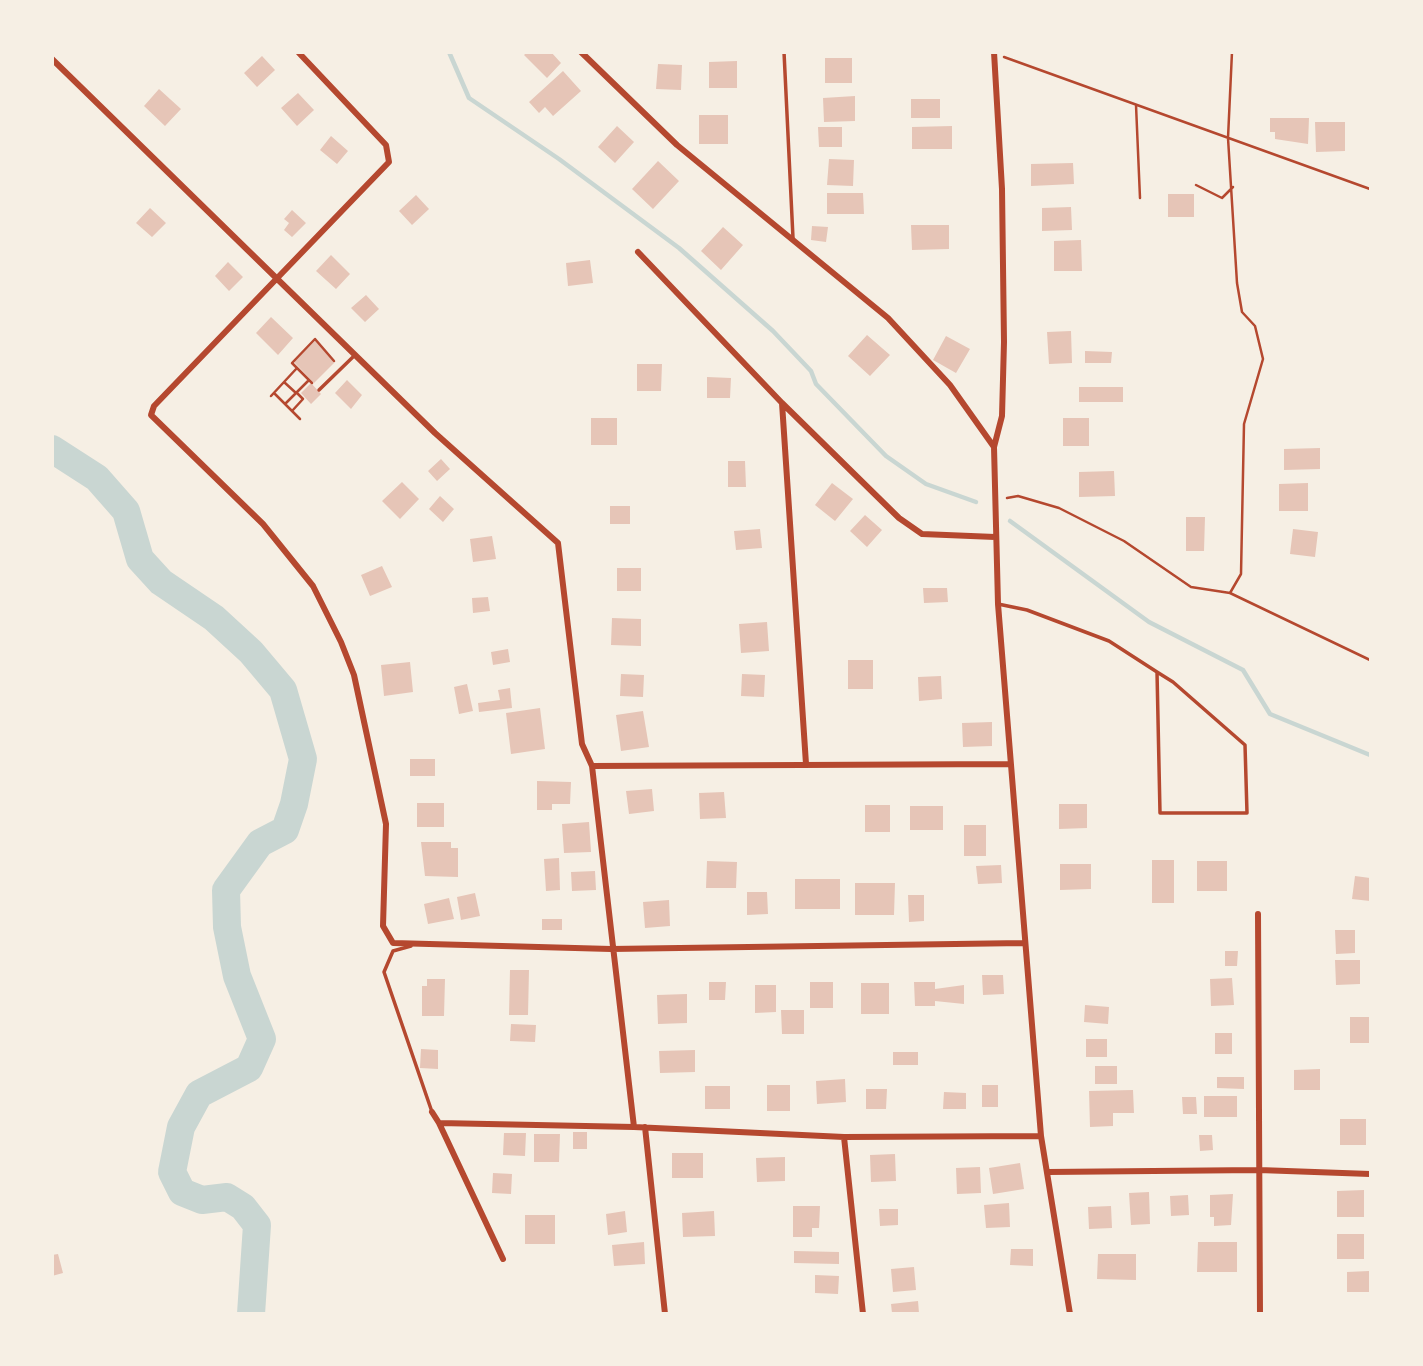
<!DOCTYPE html>
<html>
<head>
<meta charset="utf-8">
<style>
	body { margin:0 }
	#map { position:relative; width:1423px; height:1366px; overflow:hidden; background:#f6efe4; font-family:Spectral,serif }
	canvas { display:block }
	.frame { position:absolute; inset:0; border:54px solid #f6efe4; pointer-events:none }
</style>
</head>
<body>
<div id="map">
<canvas width="1423" height="1366"></canvas>
<div class="frame"></div>
</div>
<script>
const ctx = document.querySelector('canvas').getContext('2d');
ctx.lineJoin = 'round';
function shape(rows) {
  const path = new Path2D();
  for (const r of rows) {
    path.moveTo(r[0], r[1]);
    for (let i = 2; i < r.length; i += 2) path.lineTo(r[i], r[i + 1]);
  }
  return path;
}
function trace(path, color, width, dash) {
  ctx.strokeStyle = color;
  ctx.lineWidth = width;
  ctx.lineCap = dash ? 'butt' : 'round';
  ctx.setLineDash(dash || []);
  ctx.stroke(path);
}
function paint(path, color) {
  ctx.fillStyle = color;
  ctx.fill(path, 'evenodd');
}
trace(shape([
	[449,52,469,98,559,159,679,248,773,331,811,371,816,384,886,456,926,484,976,502],
	[1010,521,1149,622,1243,670,1270,714,1370,755]
]), '#c9d6d2', 4.5);
trace(shape([
	[52,449,97,478,126,511,140,559,161,582,214,618,251,652,283,690,303,759,294,804,285,830,260,843,226,890,227,927,237,976,262,1039,249,1068,199,1094,181,1127,172,1172,182,1192,202,1200,227,1197,243,1207,257,1225,251,1314]
]), '#c9d6d2', 28);
paint(shape([
	[527,52,551,52,561,63,547,78,524,55],
	[262,56,275,70,257,87,244,73],
	[825,58,852,58,852,83,825,83],
	[737,61,737,88,709,88,709,62],
	[658,64,682,65,681,90,656,89],
	[563,71,581,91,553,116,545,107,539,113,529,102],
	[159,89,181,109,165,126,144,106],
	[298,93,314,110,297,126,281,108],
	[855,96,855,121,824,122,823,98],
	[911,99,940,99,940,118,911,118],
	[699,115,728,115,728,144,699,144],
	[1270,118,1309,118,1308,144,1275,139,1275,132,1270,132],
	[1315,122,1345,122,1345,151,1316,152],
	[617,126,634,142,615,163,598,147],
	[952,126,952,149,912,149,912,127],
	[818,127,842,127,842,147,819,147],
	[331,136,348,151,337,164,320,150],
	[829,159,854,160,853,186,827,185],
	[658,161,679,181,653,209,632,189],
	[1073,163,1074,184,1031,186,1031,164],
	[827,193,863,193,864,214,827,214],
	[1168,194,1194,194,1194,217,1168,217],
	[416,195,429,209,412,225,399,211],
	[1071,207,1072,230,1042,231,1042,208],
	[150,208,166,223,152,237,136,223],
	[292,210,306,223,292,237,284,230,289,223,284,219],
	[911,225,949,225,949,249,912,250],
	[812,226,828,227,826,242,811,240],
	[723,227,743,245,721,270,701,251],
	[1081,240,1082,271,1054,271,1054,241],
	[331,255,350,274,336,289,316,271],
	[590,260,593,283,568,286,566,263],
	[228,262,243,277,229,291,215,276],
	[366,295,379,309,365,322,351,308],
	[271,317,293,338,278,355,256,333],
	[1071,331,1072,363,1049,364,1047,332],
	[867,335,890,355,870,376,848,356],
	[946,336,970,349,956,373,933,360],
	[316,340,334,363,314,383,294,362],
	[1085,351,1112,352,1111,363,1085,363],
	[637,364,662,364,661,391,637,391],
	[707,377,731,378,730,398,707,398],
	[347,380,362,395,351,409,335,393],
	[311,383,321,394,311,404,301,393],
	[1079,387,1123,387,1123,402,1079,402],
	[591,418,617,418,617,445,591,445],
	[1063,418,1089,418,1089,446,1063,446],
	[1320,448,1320,469,1284,470,1284,449],
	[441,459,450,469,437,481,428,471],
	[728,461,745,461,746,487,728,487],
	[1114,471,1115,496,1079,497,1079,472],
	[402,482,419,499,400,519,382,501],
	[832,483,853,499,835,521,815,505],
	[1308,483,1308,511,1279,511,1279,484],
	[440,496,454,509,443,522,429,509],
	[610,506,630,506,630,524,610,524],
	[865,515,882,530,867,547,850,531],
	[1186,517,1205,517,1204,551,1186,551],
	[760,529,762,548,736,550,734,531],
	[1293,529,1318,532,1315,557,1290,554],
	[492,536,496,559,473,562,470,539],
	[382,566,392,587,370,596,361,575],
	[617,568,641,568,641,591,617,591],
	[923,588,947,588,948,602,924,603],
	[488,597,490,611,473,613,472,598],
	[612,618,641,619,641,646,611,645],
	[767,622,769,651,741,653,739,624],
	[508,649,510,662,493,665,491,652],
	[848,660,873,660,873,689,848,689],
	[410,662,413,692,384,696,381,665],
	[621,674,644,675,643,697,620,696],
	[742,674,765,675,764,697,741,696],
	[941,676,942,699,919,701,918,677],
	[467,684,473,711,459,714,454,687],
	[510,688,512,708,479,712,478,703,500,700,498,690],
	[540,708,545,749,511,754,506,713],
	[643,711,649,747,621,751,616,715],
	[992,722,992,746,963,747,962,723],
	[410,759,435,759,435,776,410,776],
	[537,781,571,782,570,804,552,804,552,810,537,810],
	[652,789,654,811,629,814,626,791],
	[724,792,726,818,700,819,699,793],
	[417,803,444,803,444,827,417,827],
	[1059,804,1087,804,1087,828,1059,829],
	[865,805,890,805,890,832,865,832],
	[910,806,943,806,943,830,910,830],
	[589,822,591,852,564,853,562,824],
	[964,825,986,825,986,856,964,856],
	[421,842,451,842,451,848,458,848,458,877,425,876],
	[559,858,560,890,546,891,544,859],
	[1152,860,1174,860,1174,903,1152,903],
	[707,861,737,862,736,888,706,888],
	[1197,861,1227,861,1227,891,1197,891],
	[1060,864,1091,864,1091,889,1060,890],
	[1001,865,1002,883,978,884,976,866],
	[595,871,596,890,572,891,571,872],
	[1355,876,1370,878,1370,901,1352,899],
	[795,879,840,879,840,909,795,909],
	[855,883,895,883,894,915,855,915],
	[747,892,767,892,768,914,747,915],
	[475,893,480,916,461,920,457,897],
	[908,895,924,895,924,921,909,922],
	[449,898,454,919,428,924,424,904],
	[669,900,670,926,645,928,643,902],
	[542,919,562,919,562,930,542,930],
	[1335,930,1355,930,1355,953,1336,954],
	[1225,951,1238,951,1237,966,1225,966],
	[1335,960,1360,960,1360,984,1336,985],
	[510,970,529,970,528,1015,509,1015],
	[982,975,1003,975,1004,994,983,995],
	[1232,978,1234,1005,1211,1006,1210,979],
	[427,979,445,979,444,1016,422,1016,422,986,427,986],
	[709,982,726,982,725,1000,709,1000],
	[810,982,833,982,833,1008,810,1008],
	[914,982,935,982,935,989,964,985,964,1004,935,1001,935,1006,915,1006],
	[861,983,889,983,889,1014,861,1014],
	[755,985,776,985,776,1012,755,1013],
	[687,994,687,1023,658,1024,657,995],
	[1085,1005,1109,1007,1108,1024,1084,1022],
	[781,1010,804,1010,804,1034,782,1034],
	[1350,1017,1370,1017,1370,1043,1350,1043],
	[511,1024,536,1025,535,1042,510,1041],
	[1215,1033,1232,1033,1232,1054,1215,1054],
	[1086,1039,1107,1039,1107,1057,1086,1057],
	[421,1049,438,1050,438,1069,420,1068],
	[695,1050,695,1072,660,1073,659,1051],
	[893,1052,918,1052,918,1065,893,1065],
	[1095,1066,1117,1066,1117,1084,1095,1084],
	[1320,1069,1320,1090,1294,1090,1294,1070],
	[1217,1077,1244,1077,1244,1089,1217,1088],
	[845,1079,846,1102,817,1104,816,1081],
	[767,1085,790,1085,790,1111,767,1111],
	[982,1085,998,1085,998,1107,982,1107],
	[705,1086,730,1086,730,1109,705,1109],
	[866,1089,887,1089,886,1109,866,1109],
	[1133,1090,1134,1113,1113,1113,1113,1126,1090,1127,1089,1091],
	[944,1092,966,1093,966,1109,943,1109],
	[1204,1096,1237,1096,1237,1117,1204,1117],
	[1182,1097,1196,1097,1197,1114,1183,1114],
	[1340,1119,1366,1119,1366,1145,1340,1145],
	[573,1132,587,1132,587,1149,573,1149],
	[504,1133,526,1133,525,1156,503,1155],
	[534,1134,560,1134,559,1162,534,1162],
	[1199,1135,1212,1135,1213,1150,1200,1151],
	[672,1153,703,1153,703,1178,672,1178],
	[895,1154,896,1181,871,1182,870,1155],
	[785,1157,785,1181,757,1182,756,1158],
	[1020,1163,1024,1189,993,1194,989,1168],
	[980,1167,981,1193,957,1194,956,1168],
	[493,1173,512,1174,511,1194,492,1193],
	[1364,1190,1364,1217,1337,1217,1337,1191],
	[1149,1192,1150,1224,1131,1225,1129,1193],
	[1233,1194,1231,1225,1214,1226,1214,1217,1210,1217,1210,1195],
	[1188,1195,1189,1215,1171,1216,1170,1196],
	[1009,1203,1010,1227,986,1228,984,1205],
	[793,1206,820,1206,819,1228,812,1228,812,1237,793,1237],
	[1111,1206,1112,1228,1089,1229,1088,1207],
	[879,1209,898,1209,898,1225,880,1226],
	[625,1211,627,1232,608,1235,606,1214],
	[714,1211,715,1236,683,1237,682,1213],
	[525,1215,555,1215,555,1244,525,1244],
	[1337,1234,1364,1234,1364,1259,1337,1259],
	[644,1242,645,1264,614,1266,612,1245],
	[1198,1242,1237,1242,1237,1272,1197,1272],
	[1011,1249,1033,1249,1033,1266,1010,1265],
	[794,1251,839,1252,839,1264,794,1263],
	[58,1254,63,1273,52,1276,52,1255],
	[1098,1254,1136,1254,1136,1280,1097,1279],
	[914,1267,916,1290,893,1292,891,1269],
	[1369,1271,1370,1292,1347,1292,1347,1272],
	[815,1275,839,1276,838,1294,815,1293],
	[918,1301,919,1313,892,1313,891,1304]
]), '#e6c5b7');
trace(shape([
	[1004,57,1370,189],
	[1136,105,1140,198],
	[1196,185,1222,198,1233,187],
	[284,382,296,393],
	[312,383,292,363,315,339,334,361],
	[275,394,300,419],
	[271,396,297,368],
	[285,404,309,380],
	[292,411,303,399,297,393],
	[1007,498,1018,496,1059,508,1124,541,1191,587,1230,593,1241,574,1244,424,1263,359,1255,326,1242,312,1237,283,1228,138,1232,52],
	[1230,593,1370,660]
]), '#b5482f', 2.5);
trace(shape([
	[784,52,793,238],
	[319,390,355,355],
	[998,604,1027,610,1109,641,1157,672,1173,682,1245,745,1247,813,1160,813,1157,672],
	[411,946,393,951,384,972,432,1112]
]), '#b5482f', 3.5);
trace(shape([
	[581,52,677,145,888,318,950,385,994,447,998,604,1041,1136,1070,1314],
	[299,53,386,145,389,162,154,406,151,415,263,524,313,586,341,642,354,675,386,824,383,926,393,943,611,949,1024,943],
	[52,59,435,433,558,543,582,744,592,766,634,1127],
	[638,252,782,403,899,518,922,534,995,537],
	[782,403,806,764],
	[994,447,1002,416,1004,342,1002,189,994,52],
	[592,766,1010,764],
	[1258,914,1260,1314],
	[432,1112,439,1123,634,1127,844,1137,1041,1136],
	[439,1123,503,1259],
	[645,1127,665,1314],
	[844,1137,863,1314],
	[1048,1172,1259,1170,1370,1174]
]), '#b5482f', 6);
</script>
</body>
</html>
